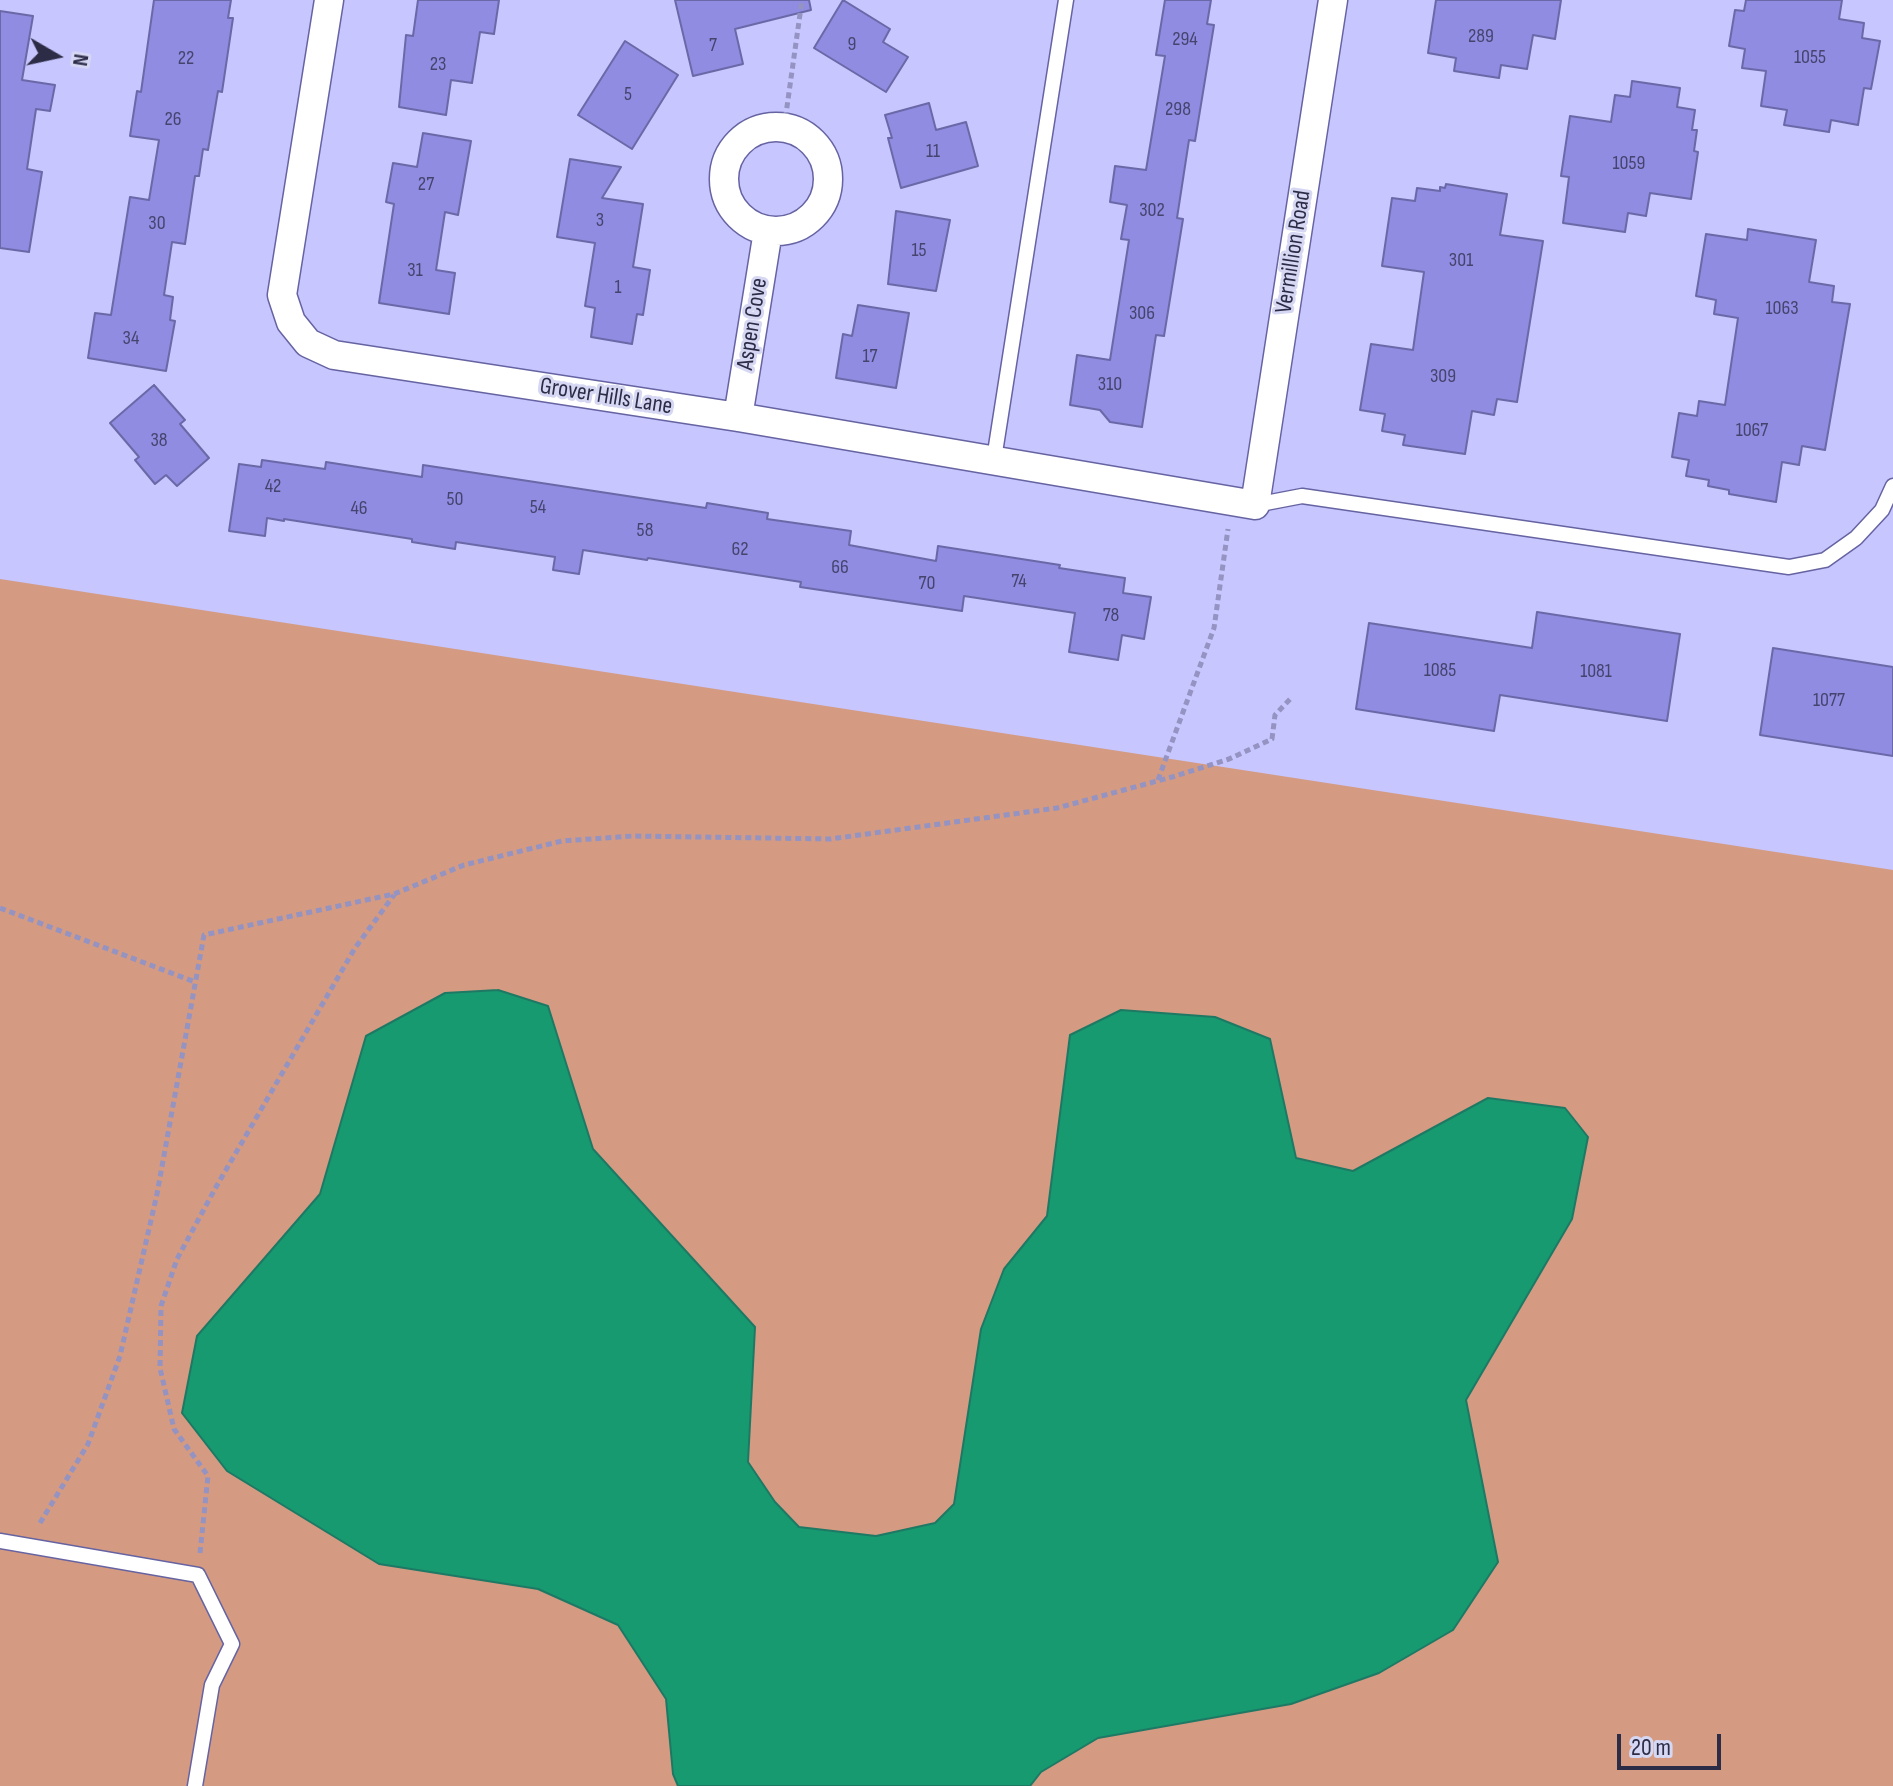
<!DOCTYPE html>
<html>
<head>
<meta charset="utf-8">
<style>
	body { margin:0 }
	#map { position:relative; width:1893px; height:1786px; overflow:hidden; background:#c7c6fe; font-family:"Sofia Sans Condensed",sans-serif }
	canvas { display:block }
	.north { position:absolute; left:16px; top:16px; width:80px; height:80px; -webkit-text-stroke:6px #d6d7f3; paint-order:stroke; rotate:99deg; font-size:22px; font-weight:700; line-height:32px; text-align:center; color:#2d2c47 }
	.north::after { content:''; display:block; margin:auto; width:28px; height:36px; background:#2d2c47; clip-path:polygon(50% 0,100% 100%,50% 72%,0 100%) }
	.scale { position:absolute; left:1617px; top:1734px; width:104px; height:36px; box-sizing:border-box; border:4px solid #2d2c47; border-top:0; padding-left:10px; font-size:24px; line-height:28px; white-space:nowrap; color:#2d2c47; -webkit-text-stroke:6px #d6d7f3; paint-order:stroke }
</style>
</head>
<body>
<div id="map">
<canvas width="1893" height="1786"></canvas>
<div class="north">N</div>
<div class="scale">20 m</div>
</div>
<script>
const ctx = document.querySelector('canvas').getContext('2d');
ctx.lineJoin = 'round';
function paint(path, color) {
  ctx.fillStyle = color;
  ctx.fill(path, 'evenodd');
}
function shape(rows) {
  const path = new Path2D();
  for (const r of rows) {
    if (r.length === 3) {
      path.moveTo(r[0] + r[2], r[1]);
      path.arc(r[0], r[1], r[2], 0, 2 * Math.PI);
      continue;
    }
    path.moveTo(r[0], r[1]);
    for (let i = 2; i < r.length; i += 2) path.lineTo(r[i], r[i + 1]);
  }
  return path;
}
function trace(path, color, width, dash) {
  ctx.strokeStyle = color;
  ctx.lineWidth = width;
  ctx.lineCap = dash ? 'butt' : 'round';
  ctx.setLineDash(dash || []);
  ctx.stroke(path);
}
function label(font, color, halo, rows, align = 'center') {
  ctx.font = font + ' "Sofia Sans Condensed",sans-serif';
  ctx.lineWidth = 6;
  ctx.setLineDash([]);
  ctx.textBaseline = 'middle';
  ctx.strokeStyle = halo;
  ctx.fillStyle = color;
  for (const [text, x, y, turn = 0] of rows) {
    ctx.save();
    ctx.translate(x, y);
    ctx.rotate((+turn || 0) * Math.PI / 180);
    ctx.textAlign = isNaN(turn) ? turn : align;
    if (halo) ctx.strokeText(text, 0, 0);
    ctx.fillText(text, 0, 0);
    ctx.restore();
  }
}
paint(shape([
	[0,579,1893,870,1893,1786,0,1786]
]), '#d49b82');
const water = shape([
	[498,990,548,1006,593,1149,755,1327,748,1462,775,1502,799,1527,876,1536,935,1523,954,1504,981,1329,1004,1269,1047,1216,1070,1035,1121,1010,1215,1017,1270,1039,1296,1158,1353,1171,1488,1098,1565,1108,1588,1137,1572,1219,1466,1400,1498,1562,1453,1630,1379,1673,1291,1704,1098,1738,1041,1772,1030,1786,678,1786,673,1774,666,1699,618,1625,538,1589,379,1564,227,1471,182,1413,197,1336,320,1194,366,1036,445,993,498,990]
]);
paint(water, '#179a70');
trace(water, '#1e7964', 2);
const building = shape([
	[154,0,231,0,228,18,233,18,222,92,218,91,208,150,203,149,199,176,195,176,185,244,172,242,164,295,173,297,170,320,175,321,166,371,88,358,95,313,111,315,130,197,149,200,159,140,130,136,137,91,141,92,154,0],
	[418,0,499,0,494,34,480,32,472,83,451,80,446,115,399,107,406,35,413,36,418,0],
	[675,0,809,0,811,10,735,29,743,64,693,76,675,0],
	[843,0,890,29,883,42,908,57,886,92,814,48,843,0],
	[1165,0,1211,0,1207,24,1214,25,1195,141,1189,140,1177,218,1183,219,1164,336,1156,335,1142,427,1110,422,1100,410,1070,405,1077,355,1110,360,1129,240,1121,239,1127,205,1110,202,1115,166,1146,170,1165,56,1156,55,1165,0],
	[1436,0,1561,0,1555,39,1533,35,1527,69,1501,65,1499,78,1454,71,1456,58,1428,53,1436,0],
	[1746,0,1842,0,1839,19,1864,23,1862,38,1880,41,1871,89,1864,88,1858,125,1831,120,1829,132,1784,125,1787,110,1761,106,1766,71,1742,68,1745,49,1729,46,1735,10,1744,11,1746,0],
	[0,11,33,16,22,80,55,85,50,111,36,109,27,169,42,172,29,252,0,248,0,11],
	[625,41,678,75,632,149,578,115,625,41],
	[1632,81,1680,88,1677,107,1695,110,1692,130,1697,130,1694,151,1698,152,1691,199,1650,193,1646,216,1628,213,1625,232,1563,223,1569,177,1561,176,1570,116,1611,122,1615,95,1630,97,1632,81],
	[929,103,936,130,966,122,978,166,901,188,888,138,892,138,885,115,929,103],
	[423,133,471,141,458,215,445,212,436,270,455,273,449,314,379,303,394,204,386,202,393,163,417,167,423,133],
	[570,159,621,167,602,198,643,204,633,267,650,270,643,315,637,314,632,344,591,337,595,308,585,306,595,243,557,237,570,159],
	[1446,184,1507,194,1500,235,1543,241,1517,402,1497,399,1494,415,1472,411,1465,454,1403,445,1405,435,1382,431,1385,414,1360,410,1371,344,1413,350,1417,321,1424,272,1382,266,1392,198,1415,201,1417,188,1440,191,1440,187,1445,188,1446,184],
	[896,211,950,220,936,291,888,284,896,211],
	[1748,229,1816,240,1809,282,1834,286,1832,302,1850,304,1825,450,1802,446,1799,465,1782,462,1776,502,1729,494,1729,490,1708,486,1709,480,1686,476,1689,460,1672,457,1679,413,1697,416,1699,401,1725,405,1738,318,1714,314,1716,300,1696,296,1706,234,1747,240,1748,229],
	[858,305,909,313,896,388,836,378,843,334,852,336,858,305],
	[154,385,185,420,180,424,209,458,177,486,166,475,155,484,135,460,139,457,110,423,154,385],
	[262,460,325,469,326,462,422,477,423,465,706,508,707,503,768,513,767,519,851,531,849,545,936,561,938,546,1060,565,1059,568,1125,578,1123,593,1151,597,1144,639,1122,635,1118,660,1069,652,1075,613,964,596,962,611,800,587,801,582,648,558,647,560,583,550,579,574,553,570,555,557,456,542,455,549,412,542,412,539,284,519,284,521,267,518,265,536,229,531,239,464,261,467,262,460],
	[1537,612,1680,634,1667,721,1500,695,1494,731,1356,709,1369,623,1532,648,1537,612],
	[1773,648,1893,667,1893,756,1760,735,1773,648]
]);
paint(building, '#908ce1');
trace(building, '#6b68a7', 2);
const service = shape([
	[994,459,1066,0],
	[1255,505,1302,496,1789,567,1825,560,1856,538,1882,510,1893,486],
	[0,1541,198,1575,232,1644,212,1685,195,1786]
]);
const minor = shape([
	[329,0,282,295,291,322,308,343,334,355,738,417,1255,505,1333,0],
	[776,179,52],
	[738,417,768,231]
]);
trace(service, '#6663a2', 17);
trace(minor, '#6663a2', 31);
trace(shape([
	[784,128,802,0],
	[1158,780,1214,628,1228,529],
	[0,908,195,982],
	[40,1523,88,1444,120,1356,157,1194,204,935,394,894,464,865,562,841,633,836,830,839,1057,808,1172,777,1229,759,1272,739,1275,715,1292,697],
	[200,1553,208,1476,174,1429,160,1368,161,1306,177,1259,216,1187,355,948,394,895]
]), '#9493c2', 5, [6, 4]);
trace(service, '#fff', 14);
trace(minor, '#fff', 28);
label('20px', '#46446e', null, [
	["289",1481,37],
	["294",1185,40],
	["9",852,45],
	["7",713,46],
	["1055",1810,58],
	["22",186,59],
	["23",438,65],
	["5",628,95],
	["298",1178,110],
	["26",173,120],
	["11",933,152],
	["1059",1629,164],
	["27",426,185],
	["302",1152,211],
	["3",600,221],
	["30",157,224],
	["15",919,251],
	["301",1461,261],
	["31",415,271],
	["1",618,288],
	["1063",1782,309],
	["306",1142,314],
	["34",131,339],
	["17",870,357],
	["309",1443,377],
	["310",1110,385],
	["1067",1752,431],
	["38",159,441],
	["42",273,487],
	["50",455,500],
	["54",538,508],
	["46",359,509],
	["58",645,531],
	["62",740,550],
	["66",840,568],
	["74",1019,582],
	["70",927,584],
	["78",1111,616],
	["1085",1440,671],
	["1081",1596,672],
	["1077",1829,701]
]);
label('24px', '#2d2c47', '#d6d7f3', [
	["Vermillion Road",1294,252,-81],
	["Aspen Cove",753,324,-81],
	["Grover Hills Lane",606,397,9]
]);
</script>
</body>
</html>
